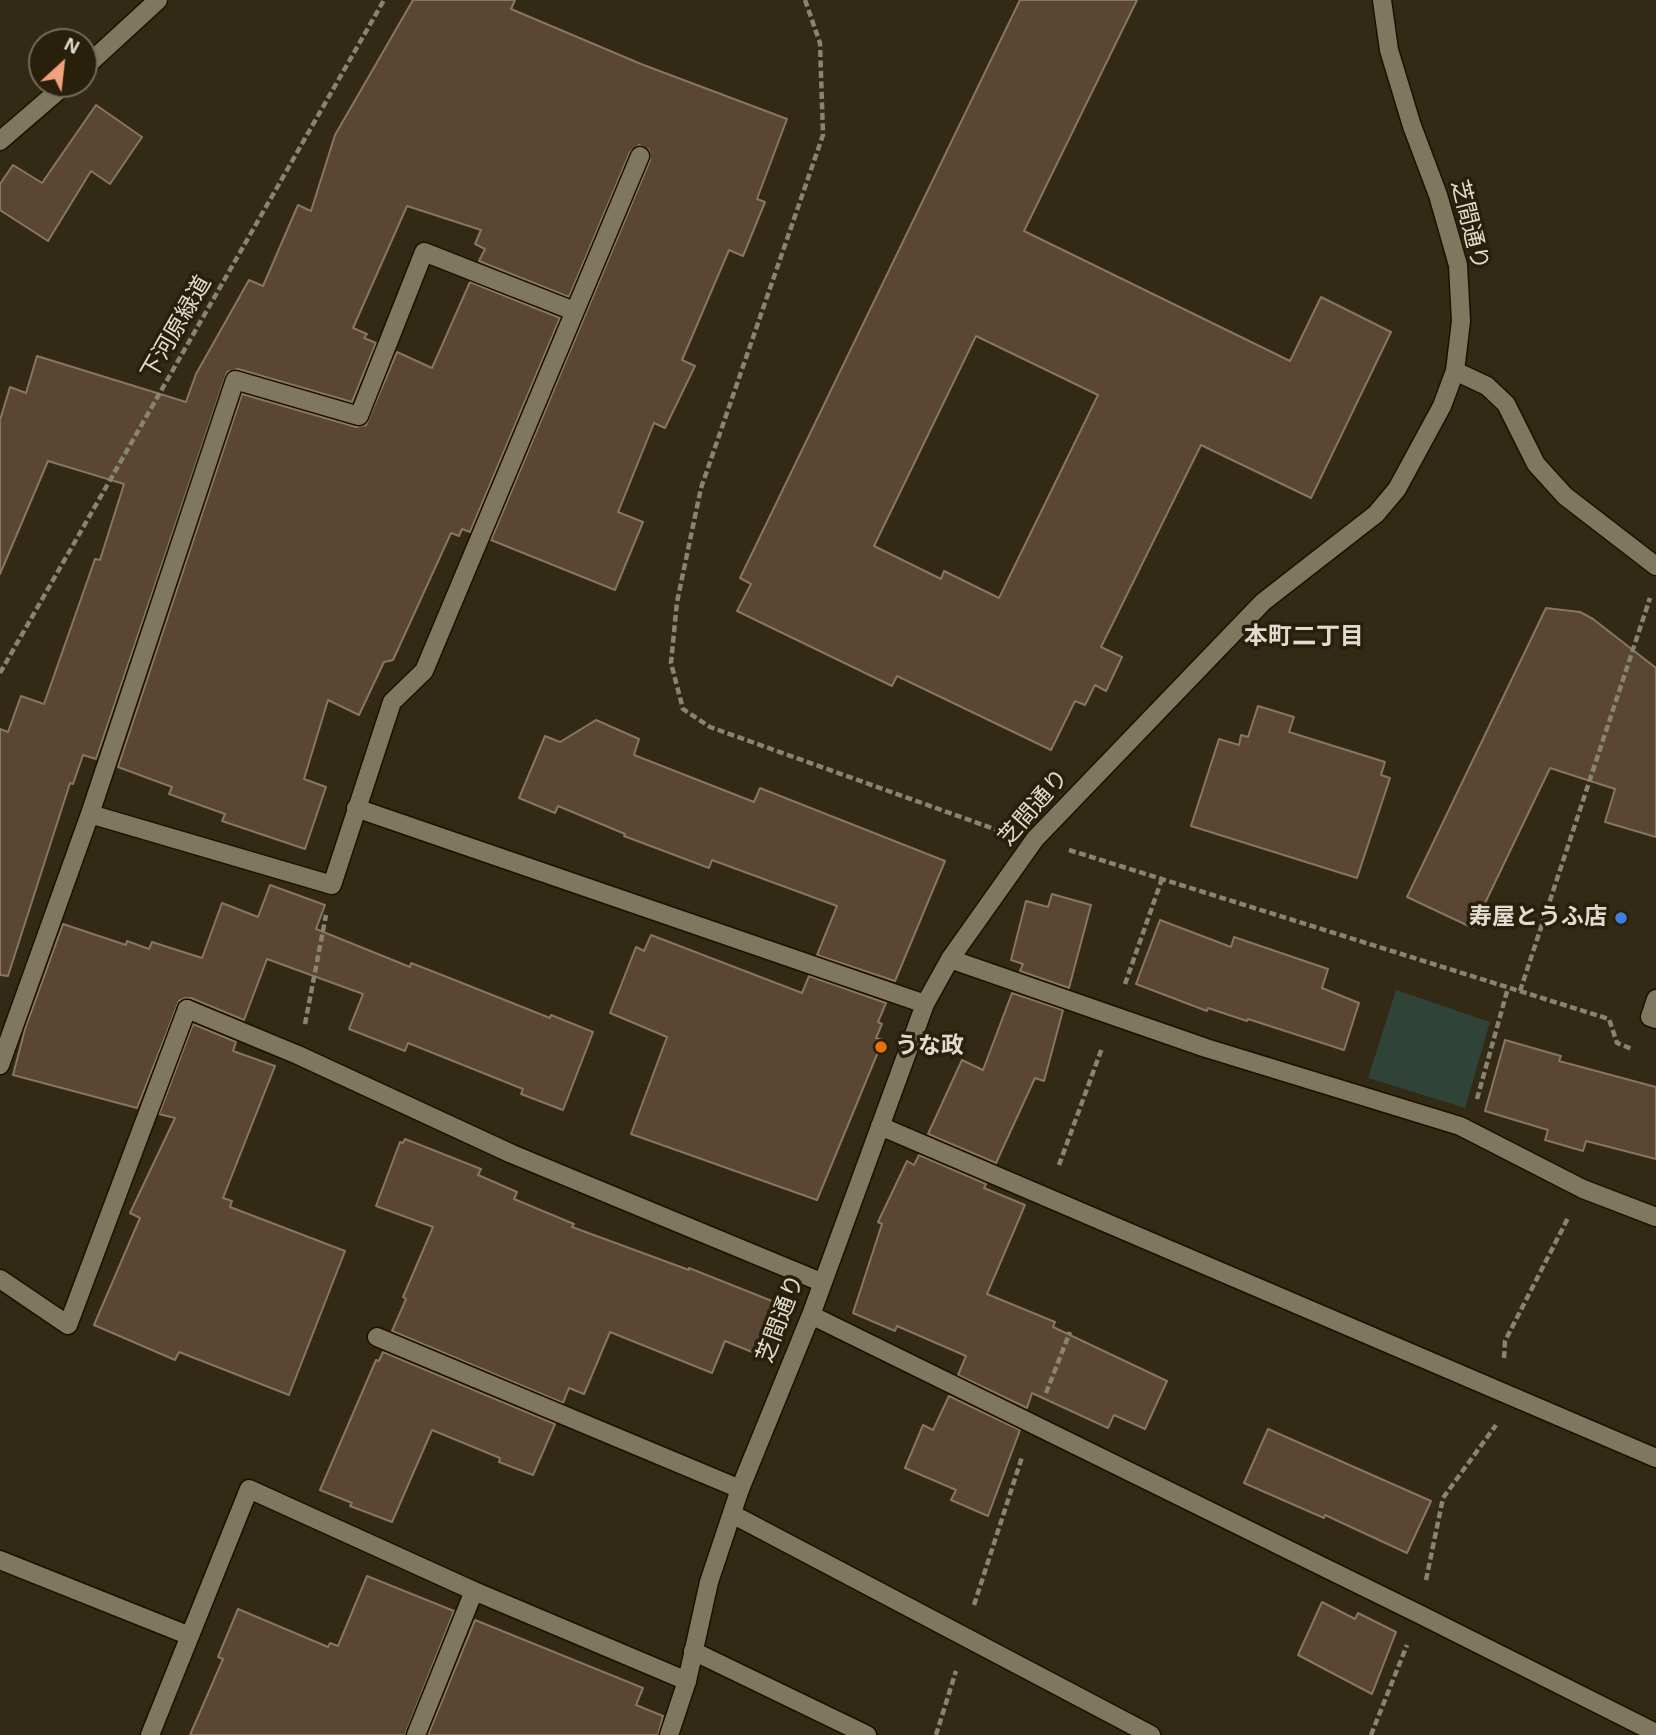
<!DOCTYPE html>
<html>
<head>
<meta charset="utf-8">
<style>
	body { margin:0 }
	#map { position:relative; width:1656px; height:1735px; overflow:hidden; background:#322a15; font-family:Helvetica,sans-serif }
	canvas { display:block }
	.north { position:absolute; left:28px; top:28px; width:70px; height:70px; box-sizing:border-box; background:#28200b; border:2px solid #726b59; border-radius:50%; rotate:27deg; font-size:19px; font-weight:700; line-height:28px; text-align:center; color:#e1dccf }
	.north::after { content:''; display:block; margin:auto; width:24px; height:32px; background:#f1a17d; clip-path:polygon(50% 0,100% 100%,50% 72%,0 100%) }
</style>
</head>
<body>
<div id="map">
<canvas width="1656" height="1735"></canvas>
<div class="north">N</div>
</div>
<script>
const ctx = document.querySelector('canvas').getContext('2d');
ctx.lineJoin = 'round';
function paint(path, color) {
  ctx.fillStyle = color;
  ctx.fill(path, 'evenodd');
}
function shape(rows) {
  const path = new Path2D();
  for (const r of rows) {
    path.moveTo(r[0], r[1]);
    for (let i = 2; i < r.length; i += 2) path.lineTo(r[i], r[i + 1]);
  }
  return path;
}
function trace(path, color, width, dash) {
  ctx.strokeStyle = color;
  ctx.lineWidth = width;
  ctx.lineCap = dash ? 'butt' : 'round';
  ctx.setLineDash(dash || []);
  ctx.stroke(path);
}
function label(font, color, halo, rows, align = 'center') {
  ctx.font = font + ' Helvetica,"Noto Sans JP",sans-serif';
  ctx.lineWidth = 7;
  ctx.setLineDash([]);
  ctx.textBaseline = 'middle';
  ctx.strokeStyle = halo;
  ctx.fillStyle = color;
  for (const [text, x, y, turn = 0] of rows) {
    ctx.save();
    ctx.translate(x, y);
    ctx.rotate((+turn || 0) * Math.PI / 180);
    ctx.textAlign = isNaN(turn) ? turn : align;
    if (halo) ctx.strokeText(text, 0, 0);
    ctx.fillText(text, 0, 0);
    ctx.restore();
  }
}
paint(shape([
	[1396,990,1490,1022,1465,1108,1368,1078]
]), '#2f4339');
const building = shape([
	[413,0,515,0,511,9,641,64,787,119,757,199,765,202,743,256,729,250,682,360,695,366,665,428,654,423,618,512,643,522,615,590,491,540,650,160,649,150,639,145,630,152,569,297,479,261,485,249,475,244,481,230,407,206,353,328,367,334,364,338,376,343,352,402,238,369,227,372,96,759,83,755,73,784,70,783,8,976,0,975,0,729,8,732,21,696,44,704,95,559,100,560,124,484,48,461,0,574,0,420,10,387,26,393,37,356,186,402,196,374,249,280,263,286,298,205,311,211,335,135,413,0],
	[1020,0,1137,0,1024,231,1290,361,1321,297,1391,332,1311,498,1201,445,1101,647,1122,657,1106,691,1095,685,1085,705,1075,701,1051,750,897,676,892,686,737,611,751,584,740,578,1020,0],
	[976,336,1098,395,999,598,944,571,941,579,874,546,976,336],
	[96,105,142,137,110,184,91,171,48,241,0,210,0,184,13,165,42,183,96,105],
	[470,282,560,318,470,532,462,529,459,536,451,533,393,660,384,662,359,715,328,700,304,779,326,787,305,849,222,821,225,814,169,794,172,787,118,767,242,394,356,427,366,425,397,352,432,368,470,282],
	[1546,608,1580,612,1593,619,1656,668,1656,837,1605,822,1615,789,1550,768,1473,928,1407,897,1546,608],
	[1258,706,1294,717,1289,732,1385,762,1381,775,1390,778,1357,878,1191,826,1219,739,1239,745,1241,735,1248,737,1258,706],
	[596,720,639,739,634,755,754,802,760,788,945,861,895,981,817,955,837,906,712,860,709,868,624,836,625,834,558,806,555,813,519,798,545,736,560,742,596,720],
	[270,885,325,905,316,929,410,967,411,963,447,977,550,1018,551,1015,593,1032,563,1110,521,1094,523,1089,408,1043,405,1051,349,1029,363,994,267,959,244,1020,191,998,185,998,179,1001,137,1108,13,1075,25,1029,63,924,126,945,127,941,149,949,152,942,202,958,222,903,258,917,270,885],
	[1052,894,1091,905,1069,988,1020,971,1023,964,1011,960,1026,901,1048,907,1052,894],
	[1160,920,1231,947,1234,937,1328,969,1322,988,1359,1003,1344,1050,1248,1019,1247,1021,1208,1008,1207,1011,1136,984,1160,920],
	[651,935,802,993,809,976,886,1003,878,1022,882,1024,876,1038,883,1040,817,1200,631,1134,667,1037,610,1013,636,947,644,951,651,935],
	[1012,993,1063,1010,1044,1081,1035,1078,996,1163,928,1134,962,1060,983,1070,1012,993],
	[193,1024,236,1042,233,1051,275,1066,223,1198,232,1201,230,1207,345,1251,289,1395,179,1352,175,1360,94,1325,140,1218,130,1213,175,1118,159,1114,193,1024],
	[1505,1040,1561,1056,1559,1061,1656,1087,1656,1159,1586,1141,1583,1151,1545,1140,1548,1130,1485,1111,1505,1040],
	[405,1139,481,1169,478,1175,517,1192,514,1199,574,1224,572,1227,689,1270,689,1268,782,1305,762,1356,725,1341,712,1373,610,1332,584,1394,569,1388,563,1403,392,1331,406,1299,403,1297,433,1227,376,1206,400,1142,403,1143,405,1139],
	[919,1155,986,1184,984,1188,1025,1205,987,1294,1055,1322,1053,1327,1167,1381,1145,1429,1114,1415,1108,1428,1032,1393,1027,1408,958,1375,966,1356,897,1326,895,1331,853,1313,882,1224,878,1222,907,1161,914,1165,919,1155],
	[383,1352,555,1424,533,1475,499,1462,500,1458,432,1430,392,1522,350,1506,352,1503,320,1490,376,1360,379,1361,383,1352],
	[949,1396,1020,1430,988,1516,951,1500,956,1490,905,1468,923,1425,933,1430,949,1396],
	[1268,1429,1431,1501,1407,1553,1325,1515,1324,1518,1244,1483,1268,1429],
	[367,1576,454,1611,405,1735,190,1735,223,1659,218,1657,238,1609,328,1647,330,1643,338,1646,367,1576],
	[1322,1602,1355,1619,1358,1613,1396,1632,1372,1694,1298,1655,1322,1602],
	[475,1620,643,1688,636,1705,663,1716,658,1735,428,1735,475,1620]
]);
paint(building, '#5a4633');
trace(building, '#897562', 2);
const lane = shape([
	[0,1279,68,1325,187,1009],
	[377,1337,740,1489],
	[0,1560,190,1636],
	[150,1735,249,1489,474,1591],
	[416,1735,474,1591,687,1681]
]);
const street = shape([
	[84,68,158,0],
	[0,141,66,84],
	[1455,371,1487,386,1506,404,1536,464,1565,496,1656,566],
	[356,808,925,1004],
	[90,814,332,885,392,702,424,671,640,156],
	[950,959,1206,1048,1460,1126,1583,1189,1656,1217],
	[1656,999,1650,1017,1656,1019],
	[187,1009,298,1055,512,1154,821,1282],
	[0,1065,90,814,235,380,359,416,424,252,574,311],
	[880,1126,1656,1458],
	[811,1315,1419,1614,1656,1733],
	[732,1514,1151,1735],
	[693,1651,867,1735],
	[669,1735,687,1681,709,1582,740,1489,811,1315,925,1004,950,959,1035,839,1263,602,1376,514,1397,489,1442,406,1455,371,1461,321,1458,265,1438,195,1412,126,1389,50,1382,0]
]);
trace(lane, '#1a1201', 21);
trace(street, '#1a1201', 21);
trace(shape([
	[805,0,820,43,823,135,701,488,677,602,671,663,683,709,710,727,1000,831],
	[0,673,384,0],
	[1069,850,1609,1019,1617,1043,1632,1049],
	[1125,984,1162,879],
	[1520,991,1650,598],
	[305,1024,326,915],
	[1477,1099,1508,988],
	[1059,1165,1102,1048],
	[1504,1358,1505,1341,1568,1218],
	[1046,1393,1070,1332],
	[1426,1580,1443,1498,1496,1425],
	[974,1605,1022,1457],
	[936,1735,956,1671],
	[1371,1735,1407,1645]
]), '#898372', 4.5, [7, 3.5]);
trace(lane, '#80775f', 18);
trace(street, '#80775f', 18);
for (const [x, y, r, color] of [
	[1621,918,7,"#3f7fe0"],
	[881,1047,7,"#e8710a"]
]) {
  const dot = new Path2D();
  dot.arc(x, y, r, 0, 2 * Math.PI);
  ctx.fillStyle = color;
  ctx.fill(dot);
  trace(dot, '#28200b', 2.5);
}
label('23px', '#e1dccf', '#28200b', [
	["芝間通り",1469,225,76],
	["下河原緑道",177,328,-60],
	["芝間通り",1034,808,-49],
	["芝間通り",781,1319,-69]
]);
label('bold 23px', '#e1dccf', '#28200b', [
	["寿屋とうふ店",1607,918],
	["うな政",895,1047,"left"]
], 'right');
label('bold 24px', '#e1dccf', '#28200b', [
	["本町二丁目",1304,637]
]);
</script>
</body>
</html>
